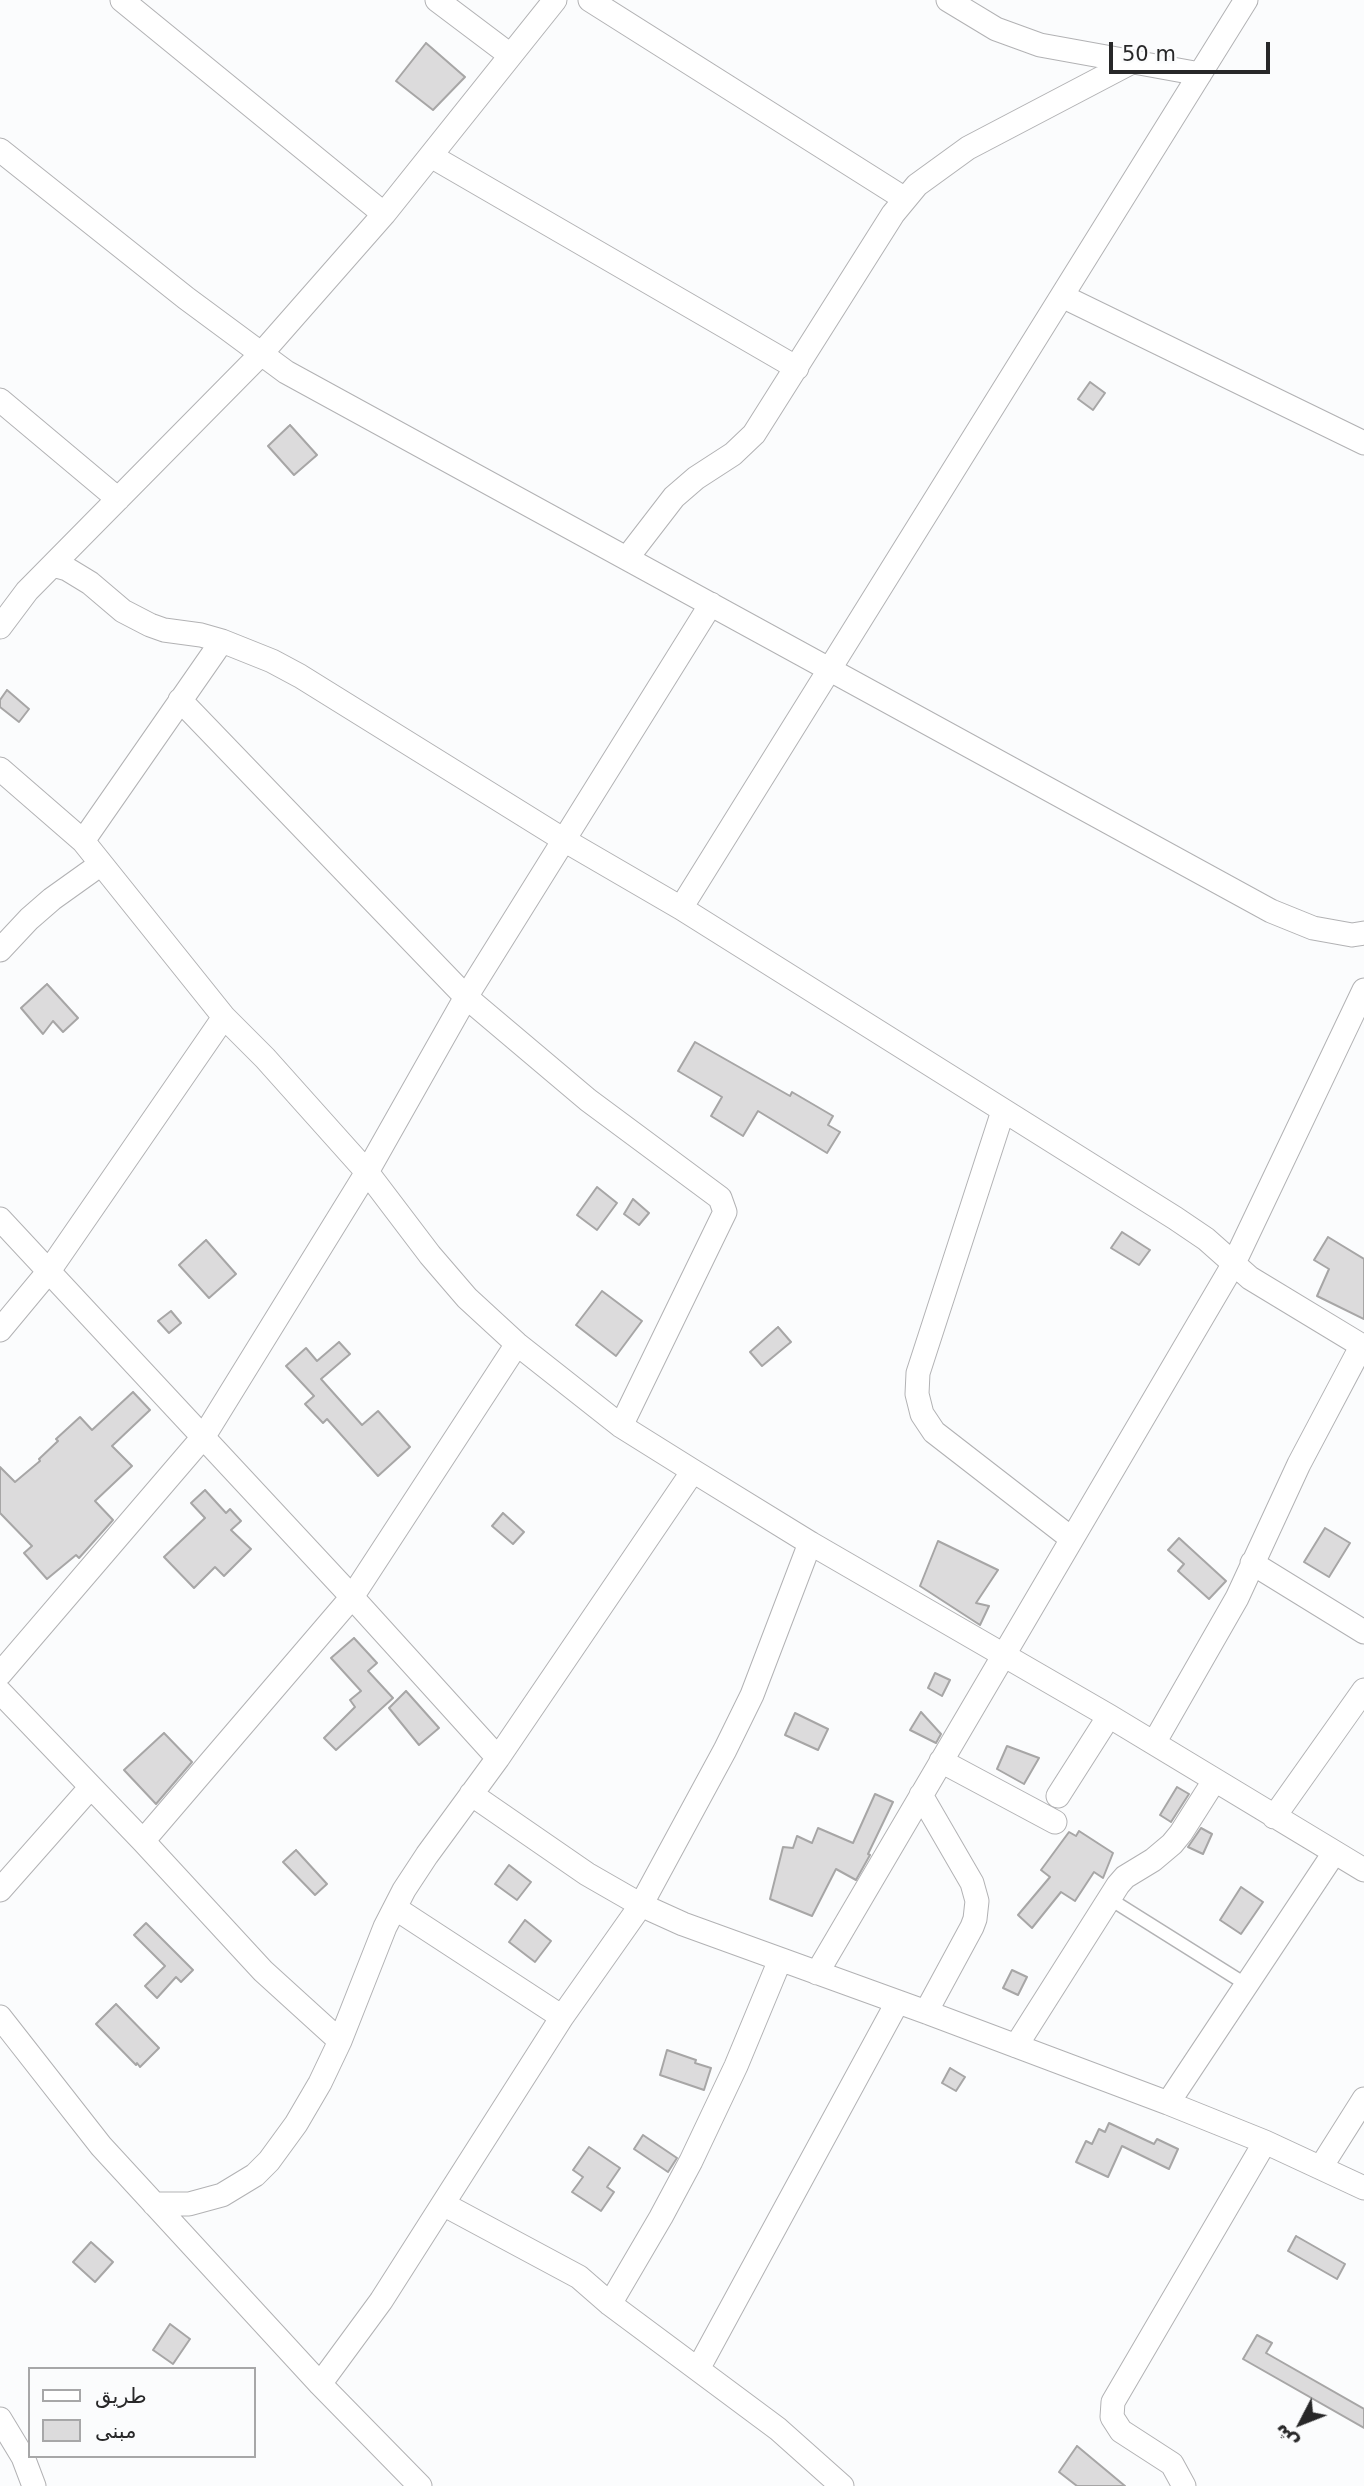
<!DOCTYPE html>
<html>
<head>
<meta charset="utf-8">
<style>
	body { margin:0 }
	#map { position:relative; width:1364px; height:2486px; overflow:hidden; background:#fbfcfd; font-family:"DejaVu Sans",Vazirmatn,sans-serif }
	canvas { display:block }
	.legend { position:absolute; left:28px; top:2367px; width:228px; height:91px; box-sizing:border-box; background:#fbfcfd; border:2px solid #a7a7a8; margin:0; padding:9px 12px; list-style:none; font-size:21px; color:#282829 }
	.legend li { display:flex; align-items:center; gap:14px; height:35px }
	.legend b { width:35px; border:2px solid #a7a7a8 }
	.north { position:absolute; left:1266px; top:2388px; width:70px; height:70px; -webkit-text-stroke:5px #fbfcfd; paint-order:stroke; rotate:228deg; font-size:19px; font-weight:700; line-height:28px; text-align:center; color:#282829 }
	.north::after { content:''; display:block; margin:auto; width:24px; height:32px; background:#282829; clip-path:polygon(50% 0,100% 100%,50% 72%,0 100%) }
	.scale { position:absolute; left:1109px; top:42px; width:161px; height:32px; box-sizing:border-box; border:4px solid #282829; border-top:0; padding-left:9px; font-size:21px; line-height:24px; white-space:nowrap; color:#282829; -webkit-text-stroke:5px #fbfcfd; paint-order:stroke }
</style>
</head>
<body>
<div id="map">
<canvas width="1364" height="2486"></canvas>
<ul class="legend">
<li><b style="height:9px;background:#fff"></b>طريق</li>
<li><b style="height:19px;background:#dcdbdc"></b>مبنى</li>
</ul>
<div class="north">ش</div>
<div class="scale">50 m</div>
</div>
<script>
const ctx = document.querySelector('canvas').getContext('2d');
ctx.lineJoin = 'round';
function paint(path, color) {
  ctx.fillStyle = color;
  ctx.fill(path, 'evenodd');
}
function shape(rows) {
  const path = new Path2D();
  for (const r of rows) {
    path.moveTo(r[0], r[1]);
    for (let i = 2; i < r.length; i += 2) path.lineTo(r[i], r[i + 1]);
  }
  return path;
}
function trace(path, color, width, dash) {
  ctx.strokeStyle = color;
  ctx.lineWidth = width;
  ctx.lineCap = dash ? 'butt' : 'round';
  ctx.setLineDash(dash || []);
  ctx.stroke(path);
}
const building = shape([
	[426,43,465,77,433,110,396,81,426,43],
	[1090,382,1105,393,1093,410,1078,399,1090,382],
	[290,425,317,455,294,475,268,446,290,425],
	[7,690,29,709,19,722,0,707,0,700,7,690],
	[47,984,78,1018,63,1032,53,1021,43,1034,21,1008,47,984],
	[695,1042,790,1096,792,1092,833,1116,828,1125,840,1132,827,1153,758,1111,743,1136,711,1116,722,1097,678,1071,695,1042],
	[597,1187,617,1203,597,1230,577,1215,597,1187],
	[633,1199,649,1213,639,1225,624,1214,633,1199],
	[1122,1232,1150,1250,1139,1265,1111,1248,1122,1232],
	[1328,1237,1364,1259,1364,1319,1317,1296,1329,1269,1314,1260,1328,1237],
	[206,1240,236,1274,209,1298,179,1265,206,1240],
	[602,1291,642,1321,616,1356,576,1325,602,1291],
	[171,1311,181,1323,169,1333,158,1321,171,1311],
	[778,1327,791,1342,762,1366,750,1352,778,1327],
	[339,1342,350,1354,321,1379,362,1425,378,1411,410,1447,378,1476,327,1419,323,1423,305,1404,314,1396,286,1366,306,1348,317,1361,339,1342],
	[133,1392,150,1410,112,1446,132,1466,95,1501,113,1520,79,1558,76,1555,47,1579,24,1553,32,1546,0,1513,0,1467,15,1482,40,1461,39,1459,58,1441,56,1439,80,1417,92,1430,133,1392],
	[205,1490,226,1513,230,1509,241,1521,231,1530,251,1549,224,1576,215,1567,194,1588,164,1557,205,1518,191,1503,205,1490],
	[503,1513,524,1532,513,1544,492,1526,503,1513],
	[1325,1528,1350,1543,1329,1577,1304,1562,1325,1528],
	[1179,1538,1226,1581,1209,1599,1178,1571,1184,1564,1168,1550,1179,1538],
	[938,1541,998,1570,976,1603,989,1606,980,1625,920,1586,938,1541],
	[354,1638,377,1663,368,1671,393,1698,336,1750,324,1738,355,1707,350,1700,361,1691,331,1658,354,1638],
	[935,1673,950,1680,942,1696,928,1688,935,1673],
	[406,1691,439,1728,419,1745,389,1708,406,1691],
	[921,1712,941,1734,936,1743,910,1730,921,1712],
	[795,1713,828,1729,818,1750,785,1735,795,1713],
	[164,1733,192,1762,156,1804,124,1770,164,1733],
	[1007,1746,1039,1758,1024,1784,997,1769,1007,1746],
	[1177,1787,1189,1794,1171,1822,1160,1815,1177,1787],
	[875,1794,893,1802,868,1854,870,1855,856,1880,836,1869,812,1916,770,1899,783,1847,793,1848,797,1836,812,1843,818,1828,853,1843,875,1794],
	[1201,1828,1212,1834,1203,1854,1188,1847,1201,1828],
	[1079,1831,1113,1853,1103,1878,1094,1872,1075,1901,1061,1892,1032,1928,1018,1915,1050,1877,1041,1870,1069,1832,1076,1836,1079,1831],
	[296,1850,327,1884,315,1895,283,1862,296,1850],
	[509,1865,531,1882,517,1900,495,1884,509,1865],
	[1241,1887,1263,1902,1241,1934,1220,1920,1241,1887],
	[525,1920,551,1941,535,1962,509,1942,525,1920],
	[146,1923,193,1970,181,1982,176,1977,157,1998,145,1986,165,1966,134,1935,146,1923],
	[1012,1970,1027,1977,1018,1995,1003,1988,1012,1970],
	[116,2004,159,2048,140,2067,137,2063,136,2065,96,2024,116,2004],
	[667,2050,696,2060,695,2063,711,2068,704,2090,660,2075,667,2050],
	[950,2068,965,2077,956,2091,942,2083,950,2068],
	[1109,2123,1154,2144,1157,2139,1178,2149,1169,2169,1122,2146,1108,2177,1076,2162,1086,2141,1092,2144,1099,2129,1105,2132,1109,2123],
	[643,2135,677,2158,668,2172,634,2149,643,2135],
	[589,2147,620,2168,607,2187,614,2192,601,2211,572,2192,583,2177,573,2170,589,2147],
	[1296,2236,1345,2264,1337,2279,1288,2251,1296,2236],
	[91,2242,113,2262,95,2282,73,2262,91,2242],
	[170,2324,190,2339,173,2364,153,2350,170,2324],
	[1257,2335,1272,2343,1266,2353,1364,2409,1364,2428,1243,2359,1257,2335],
	[1077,2446,1125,2486,1077,2486,1059,2472,1077,2446]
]);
paint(building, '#dcdbdc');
trace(building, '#a7a6a6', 2);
const lane = shape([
	[1110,1899,1247,1985]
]);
const street = shape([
	[122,0,384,214],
	[437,0,510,55],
	[590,0,905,199],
	[948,0,996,29,1040,45,1200,74],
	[0,150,186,298,286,372,1271,911,1313,928,1352,935,1364,933],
	[431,156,797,368],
	[1062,296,1364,443],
	[0,400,118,499],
	[627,558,674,497,696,478,733,454,754,434,893,214,917,185,968,148,1132,62],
	[53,565,67,569,90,583,123,611,150,625,164,630,201,635,222,641,272,661,300,676,564,840,681,908,1175,1218,1206,1239,1250,1278,1364,1347],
	[0,627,27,591,261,354,384,214,555,0],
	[180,700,466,997,588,1100,720,1198,725,1212,621,1426],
	[0,769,83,841,224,1017,265,1058,367,1172,430,1255,467,1298,517,1344,621,1426,693,1471,810,1543,1109,1716,1364,1870],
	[83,841,222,641],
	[681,908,1246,0],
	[0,950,29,919,52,899,101,864],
	[1003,1111,918,1373,917,1394,922,1414,934,1432,1072,1539],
	[0,1219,352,1597,498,1758],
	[0,1330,49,1271,224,1017],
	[1252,1563,1364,1632],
	[0,1674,204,1436,367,1172,466,997,711,604],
	[0,1692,143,1841,263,1971,340,2041],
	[1154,1743,1237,1598,1299,1464,1362,1345],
	[941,1761,1055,1822],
	[471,1794,587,1874,641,1905,683,1924,926,2012,1168,2103,1265,2142,1364,2188],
	[921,1795,972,1883,977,1901,975,1919,972,1927,926,2012],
	[1058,1796,1109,1716],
	[1274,1817,1364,1690],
	[143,1841,352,1597,517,1344],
	[0,1890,90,1788],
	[395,1908,562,2017],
	[817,1973,1233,1265,1364,990],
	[0,2017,101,2146,320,2384,420,2486],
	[1016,2046,1118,1885,1125,1877,1153,1860,1172,1844,1181,1833,1214,1781],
	[1168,2103,1334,1853],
	[1321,2167,1364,2099],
	[154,2204,189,2204,222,2195,255,2175,269,2161,296,2124,320,2083,340,2041,385,1927,404,1890,427,1855,498,1758,693,1471],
	[443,2204,579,2277,610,2304,778,2429,842,2486],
	[610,2304,661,2217,691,2161,736,2066,780,1960],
	[698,2369,897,2003],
	[320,2384,381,2301,562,2017,641,1905,725,1750,752,1695,810,1543],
	[0,2419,23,2457,34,2486],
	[1184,2486,1172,2464,1121,2431,1112,2417,1113,2402,1265,2142]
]);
trace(lane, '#b2b2b4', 15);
trace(street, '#b2b2b4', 25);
trace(lane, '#fff', 12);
trace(street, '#fff', 23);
</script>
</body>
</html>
